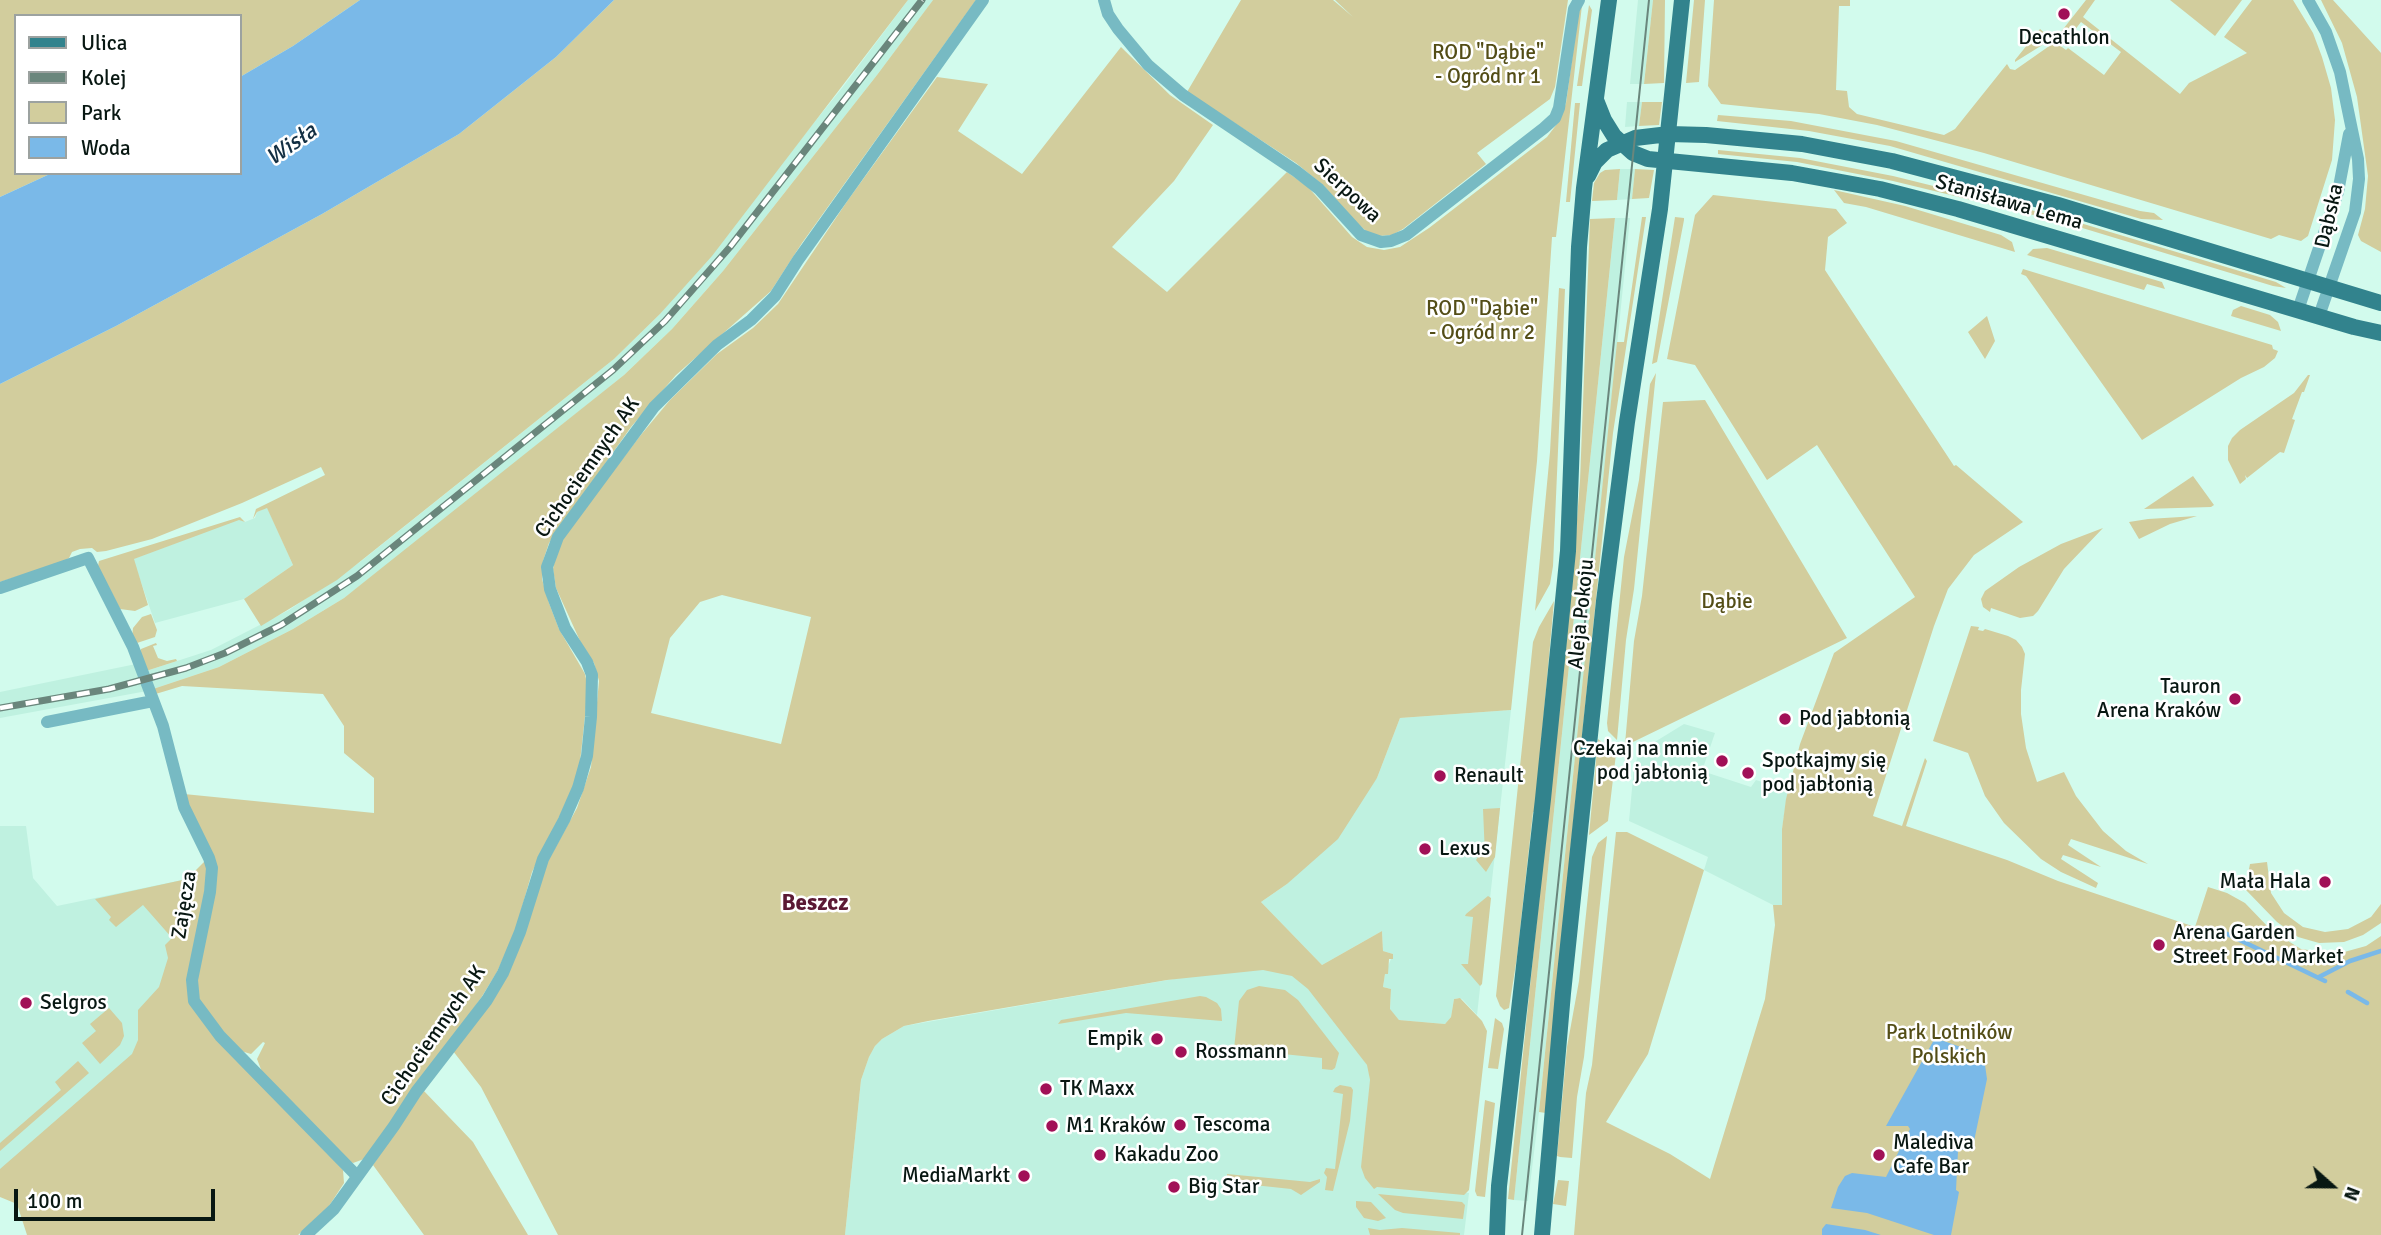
<!DOCTYPE html>
<html>
<head>
<meta charset="utf-8">
<style>
	body { margin:0 }
	#map { position:relative; width:2381px; height:1235px; overflow:hidden; background:#d2fbed; font-family:Signika,sans-serif }
	canvas { display:block }
	.legend { position:absolute; left:14px; top:14px; width:228px; height:161px; box-sizing:border-box; background:#fff; border:2px solid #9ca2a0; margin:0; padding:9px 12px; list-style:none; font-size:21px; color:#081712 }
	.legend li { display:flex; align-items:center; gap:14px; height:35px }
	.legend b { width:35px; border:2px solid #9ca2a0 }
	.north { position:absolute; left:2297px; top:1151px; width:70px; height:70px; -webkit-text-stroke:5px #fff; paint-order:stroke; rotate:111deg; font-size:19px; font-weight:700; line-height:28px; text-align:center; color:#081712 }
	.north::after { content:''; display:block; margin:auto; width:24px; height:32px; background:#081712; clip-path:polygon(50% 0,100% 100%,50% 72%,0 100%) }
	.scale { position:absolute; left:14px; top:1189px; width:201px; height:32px; box-sizing:border-box; border:4px solid #081712; border-top:0; padding-left:9px; font-size:21px; line-height:24px; white-space:nowrap; color:#081712; -webkit-text-stroke:5px #fff; paint-order:stroke }
</style>
</head>
<body>
<div id="map">
<canvas width="2381" height="1235"></canvas>
<ul class="legend">
<li><b style="height:9px;background:#32838d"></b>Ulica</li>
<li><b style="height:9px;background:#6a867c"></b>Kolej</li>
<li><b style="height:19px;background:#d2cd9d"></b>Park</li>
<li><b style="height:19px;background:#7ab9e8"></b>Woda</li>
</ul>
<div class="north">N</div>
<div class="scale">100 m</div>
</div>
<script>
const ctx = document.querySelector('canvas').getContext('2d');
ctx.lineJoin = 'round';
function paint(path, color) {
  ctx.fillStyle = color;
  ctx.fill(path, 'evenodd');
}
function shape(rows) {
  const path = new Path2D();
  for (const r of rows) {
    path.moveTo(r[0], r[1]);
    for (let i = 2; i < r.length; i += 2) path.lineTo(r[i], r[i + 1]);
  }
  return path;
}
function trace(path, color, width, dash) {
  ctx.strokeStyle = color;
  ctx.lineWidth = width;
  ctx.lineCap = dash ? 'butt' : 'round';
  ctx.setLineDash(dash || []);
  ctx.stroke(path);
}
function label(font, color, halo, rows, align = 'center') {
  ctx.font = font + ' Signika,sans-serif';
  ctx.lineWidth = 5;
  ctx.setLineDash([]);
  ctx.textBaseline = 'middle';
  ctx.strokeStyle = halo;
  ctx.fillStyle = color;
  for (const [text, x, y, turn = 0] of rows) {
    ctx.save();
    ctx.translate(x, y);
    ctx.rotate((+turn || 0) * Math.PI / 180);
    ctx.textAlign = isNaN(turn) ? turn : align;
    if (halo) ctx.strokeText(text, 0, 0);
    ctx.fillText(text, 0, 0);
    ctx.restore();
  }
}
paint(shape([
	[908,0,933,0,877,75,723,271,672,329,624,375,401,555,344,598,293,629,219,667,147,691,0,718,0,692,136,664,140,673,211,650,289,610,360,562,614,359,660,314,842,88],
	[1638,0,1653,0,1644,84,1630,84],
	[1627,102,1642,102,1639,126,1625,127],
	[1620,169,1635,169,1632,199,1617,200],
	[1615,218,1630,218,1539,1112,1528,1201,1514,1200],
	[267,507,293,565,244,599,155,623,133,559,239,519,245,522,255,518,257,512],
	[1511,710,1477,1015,1462,999,1458,998,1454,999,1451,1017,1445,1024,1399,1020,1390,1010,1391,989,1383,987,1385,974,1393,954,1383,951,1382,931,1322,965,1261,902,1287,884,1377,778,1400,718],
	[1684,724,1715,733,1702,771,1751,787,1756,780,1788,790,1782,829,1782,906,1773,905,1704,870,1708,857,1629,821,1634,767,1640,751],
	[0,826,26,826,33,878,57,906,187,879,169,977,146,1042,0,1181],
	[1254,965,1310,980,1368,1066,1371,1087,1372,1181,1469,1193,1464,1235,845,1235,861,1080,869,1057,875,1046,882,1039,904,1026]
]), '#bff1e0');
paint(shape([
	[0,0,360,0,293,46,240,77,240,16,16,16,16,173,52,173,0,197],
	[614,0,908,0,712,256,660,314,614,359,337,580,261,626,244,599,293,565,267,508,257,512,253,519,256,509,325,475,321,467,242,503,152,539,106,551,97,552,92,548,80,549,72,552,69,558,62,562,0,582,0,384,116,326,322,214,459,134,556,57],
	[933,0,976,0,802,243,771,291,676,375,631,427,549,543,543,561,542,579,549,603,559,629,585,674,588,689,580,762,575,785,532,872,515,932,497,972,481,998,364,1159,353,1163,347,1160,262,1072,257,1059,265,1043,263,1042,251,1054,241,1051,201,1007,195,986,216,878,184,794,374,813,374,778,344,753,344,726,323,694,182,686,149,696,147,691,219,667,293,629,344,598,624,375,672,329,723,271,877,75],
	[1241,0,1333,0,1353,17,1335,0,1568,0,1555,87,1550,99,1477,153,1486,164,1403,229,1392,235,1379,236,1367,232,1357,223,1324,186,1296,163,1187,92],
	[1653,0,1665,0,1664,83,1644,84],
	[1694,0,1705,0,1699,82,1686,83],
	[1714,0,1850,0,1850,6,1839,6,1836,90,1847,91,1849,107,1857,114,1944,135,1955,129,2007,64,2010,69,2015,70,2055,42,2066,50,2068,48,2104,75,2121,52,2081,22,2064,44,2055,36,2058,32,2060,33,2086,0,2095,0,2083,17,2180,94,2189,83,2247,53,2224,37,2252,0,2293,0,2313,33,2322,57,2331,88,2335,120,2332,160,2308,236,2301,241,2279,235,2271,239,1984,153,1877,125,1819,114,1721,104,1708,86],
	[2170,0,2242,0,2215,36],
	[2321,0,2333,0,2381,53,2381,252,2361,241,2358,235,2365,209,2368,176,2357,97,2342,43],
	[1582,5,1556,237,1552,237,1537,461,1511,710,1400,718,1377,778,1338,839,1287,884,1261,902,1322,965,1382,931,1383,951,1393,954,1393,959,1389,959,1388,974,1385,974,1383,987,1391,989,1390,1009,1399,1020,1445,1024,1451,1017,1454,999,1460,998,1482,1021,1487,1031,1469,1190,1464,1195,1377,1187,1374,1189,1365,1178,1361,1167,1370,1080,1367,1065,1308,989,1292,976,1263,970,1167,980,928,1021,904,1026,882,1039,875,1046,869,1057,861,1080,845,1235,558,1235,481,1087,453,1051,485,1011,548,861,577,808,591,767,599,681,594,663,581,643,556,588,553,569,557,550,568,530,640,436,670,400,717,354,753,328,778,304,848,200,937,77,988,84,958,131,1022,174,1121,47,1170,95,1213,125,1174,181,1112,247,1167,292,1287,172,1308,187,1352,237,1367,247,1384,250,1400,247,1429,228,1547,137,1560,120,1566,103,1579,9],
	[722,595,811,617,781,744,651,713,670,638,700,602],
	[1589,5,1592,10,1582,86,1577,86],
	[2040,29,2052,39,2015,62,2015,60],
	[1642,102,1662,102,1659,125,1639,126],
	[1575,103,1580,103,1570,202,1566,202],
	[1718,115,1791,121,1896,141,2140,211,2154,213,2163,220,2141,219,1890,146,1809,131,1717,121],
	[1718,150,1800,158,1893,176,2067,219,2276,282,2286,288,2273,286,2066,223,1893,181,1797,162,1718,154],
	[1620,169,1617,200,1592,201,1594,183,1600,173,1605,170],
	[1635,169,1654,170,1649,198,1632,199],
	[1834,190,1905,206,2001,235,2012,242,2015,252,1866,207,1844,203],
	[1713,195,1836,209,1847,223,1828,237,1825,270,1954,466,1956,465,2023,522,1974,555,1948,589,1934,626,1873,816,1902,826,1925,758,1927,761,1906,826,2007,860,2058,881,2195,927,2208,887,2227,893,2245,903,2272,931,2301,949,2337,954,2366,946,2381,936,2381,1235,1574,1235,1586,1093,1592,1065,1616,832,1627,832,1704,870,1648,1054,1606,1122,1670,1154,1710,1179,1765,999,1775,925,1773,905,1782,905,1782,829,1786,799,1800,744,1834,653,1915,597,1817,445,1767,480,1695,365,1667,359,1695,215],
	[1642,217,1646,217,1613,433,1556,991,1546,1113,1539,1112,1617,342,1624,342],
	[1675,217,1684,218,1684,220,1657,362,1652,364],
	[1615,218,1514,1200,1508,1199,1573,570,1580,481,1590,219],
	[2047,248,2162,282,2165,289,2147,284,2144,290,2027,255,2033,249],
	[2023,269,2272,345,2273,349,2278,351,2275,358,2264,367,2241,378,2142,440,2026,276,2021,274],
	[1559,288,1565,289,1553,566,1550,584,1535,611,1550,452],
	[2241,306,2270,315,2278,322,2281,331,2231,316,2233,310],
	[1987,316,1995,341,1985,359,1968,332],
	[1656,373,1634,589,1626,640,1617,740,1608,731,1607,723,1624,557,1639,480,1650,384],
	[2308,375,2310,375,2304,392,2302,392,2292,419,2295,420,2284,453,2280,452,2247,478,2245,475,2246,479,2240,484,2228,460,2228,446,2232,438,2240,430,2294,393],
	[1705,400,1847,638,1633,742,1625,744,1634,641,1642,596,1663,402],
	[2193,476,2214,505,2211,507,2144,509],
	[2197,516,2170,524,2139,539,2129,522,2148,519],
	[240,517,245,522,239,520,134,559,148,605,135,611,120,609,98,566,99,561],
	[2103,528,2064,569,2038,611,2033,616,2020,618,1991,608,1990,612,1983,607,1981,599,1985,591,2019,567,2061,544],
	[1554,601,1535,812,1533,812,1517,957,1509,1008,1504,1010,1500,1006,1496,996,1533,642,1539,627],
	[151,614,157,630,155,637,137,643,132,637,133,628,142,617],
	[1971,626,1979,627,1978,630,1983,631,1985,629,2008,636,2016,640,2022,647,2025,654,2021,690,2021,714,2026,748,2037,782,2064,772,2076,796,2103,831,2126,851,2148,864,2071,839,2068,845,2101,867,2063,855,2061,859,2098,883,2096,888,2061,872,2041,859,2004,823,1985,796,1968,753,1933,741],
	[156,643,157,645,153,646,158,658,167,661,176,659,177,661,146,671,140,652,141,649],
	[1598,739,1616,754,1608,821,1589,835],
	[1500,808,1495,857,1486,872,1476,860,1478,857,1485,856,1483,809],
	[1607,836,1584,1057,1577,1097,1572,1158,1560,1157,1557,1156,1567,1047,1579,981,1592,857,1598,843],
	[208,858,193,1002,343,1170,344,1183,329,1206,298,1235,27,1235,17,1204,0,1197,0,1169,132,1054,138,1040,138,1010,159,987,168,958,165,945,172,938,143,905,116,927,109,920,111,917,95,899,187,879],
	[2267,862,2271,893,2284,913,2303,927,2325,932,2348,929,2371,917,2381,904,2381,923,2363,935,2344,942,2319,943,2298,937,2277,922,2245,889,2250,864],
	[1488,896,1491,898,1482,984,1480,986,1461,964,1468,964,1473,917,1465,916,1466,914],
	[1259,986,1285,990,1298,1000,1339,1053,1335,1068,1332,1070,1322,1069,1322,1058,1234,1049,1239,1001,1247,990],
	[1200,996,1206,997,1217,1003,1221,1009,1222,1021,1126,1013,1058,1024,1061,1020],
	[109,1008,122,1023,124,1036,120,1045,100,1064,82,1043,96,1031,90,1024],
	[1495,1018,1502,1023,1504,1029,1498,1069,1488,1068],
	[78,1061,89,1073,0,1151,0,1143,61,1090,55,1082],
	[1340,1085,1351,1087,1353,1090,1350,1121,1333,1191,1325,1190,1327,1177,1324,1173,1326,1168,1335,1169,1343,1094,1333,1092,1335,1088],
	[423,1090,473,1142,528,1235,424,1235,373,1165],
	[1485,1100,1495,1103,1485,1197,1477,1196,1475,1191],
	[1227,1174,1310,1182,1320,1179,1320,1182,1301,1195,1291,1189,1235,1183,1227,1178],
	[1558,1180,1569,1181,1566,1206,1553,1204],
	[1378,1194,1462,1202,1465,1205,1463,1219,1403,1213,1395,1210],
	[1356,1201,1371,1202,1386,1218,1378,1221,1364,1218,1356,1207],
	[1368,1228,1380,1230,1402,1228,1460,1233,1460,1235,1370,1235]
]), '#d2cd9d');
paint(shape([
	[360,0,614,0,556,57,459,134,322,214,116,326,0,384,0,197,52,173,240,173,240,77,293,46],
	[1935,1038,1978,1053,1985,1065,1987,1079,1973,1146,1958,1151,1956,1190,1959,1192,1951,1235,1934,1235,1867,1213,1831,1208,1838,1187,1845,1176,1852,1173,1886,1177,1910,1129,1908,1126,1886,1126],
	[1826,1224,1865,1230,1881,1235,1822,1235,1822,1229]
]), '#7ab9e8');
trace(shape([
	[2223,932,2325,981],
	[2319,977,2350,961,2381,951],
	[2348,992,2367,1003]
]), '#7ab9e8', 4.5);
trace(shape([
	[1104,0,1108,14,1118,29,1148,65,1183,95,1296,171,1319,189,1361,235,1381,242,1391,241,1406,235,1544,128,1555,118,1559,108,1574,9,1579,0],
	[2308,0,2326,32,2340,72,2358,159,2359,179,2355,212,2319,316],
	[2298,310,2338,192,2349,134],
	[0,588,88,558,133,647,163,726,184,807,209,858,212,868,210,892,192,980,194,1001,220,1036,357,1176],
	[47,722,153,701],
	[306,1235,334,1209,394,1126,416,1092,487,1000,503,973,520,932,543,859,564,820,578,788,587,756,591,717,592,675,587,662,565,628,550,589,547,567,558,537,654,407,717,345,751,320,775,296,798,260,983,0]
]), '#77bac3', 12);
trace(shape([
	[1596,100,1604,120,1614,136,1633,153,1648,159,1792,173,1880,189,1958,209,2354,327,2381,333],
	[1588,176,1595,162,1607,150,1635,138,1669,134,1706,135,1802,144,1892,161,2058,205,2381,303],
	[1497,1235,1499,1186,1543,799,1568,551,1579,247,1584,188,1609,0],
	[1542,1235,1563,993,1604,601,1627,422,1660,209,1682,0]
]), '#32838d', 16);
trace(shape([
	[1522,1235,1649,0]
]), '#6a867c', 2);
const rail = shape([
	[0,708,109,689,186,668,225,653,281,625,357,576,613,370,665,321,730,247,922,0]
]);
trace(rail, '#6a867c', 7);
trace(rail, '#fff', 4.5, [13]);
for (const [x, y, r, color] of [
	[2064,14,7,"#a11057"],
	[2235,699,7,"#a11057"],
	[1785,719,7,"#a11057"],
	[1722,761,7,"#a11057"],
	[1748,773,7,"#a11057"],
	[1440,776,7,"#a11057"],
	[1425,849,7,"#a11057"],
	[2325,882,7,"#a11057"],
	[2159,945,7,"#a11057"],
	[26,1003,7,"#a11057"],
	[1157,1039,7,"#a11057"],
	[1181,1052,7,"#a11057"],
	[1046,1089,7,"#a11057"],
	[1180,1125,7,"#a11057"],
	[1052,1126,7,"#a11057"],
	[1100,1155,7,"#a11057"],
	[1879,1155,7,"#a11057"],
	[1024,1176,7,"#a11057"],
	[1174,1187,7,"#a11057"]
]) {
  const dot = new Path2D();
  dot.arc(x, y, r, 0, 2 * Math.PI);
  ctx.fillStyle = color;
  ctx.fill(dot);
  trace(dot, '#fff', 2.5);
}
label('21px', '#081712', '#fff', [
	["Decathlon",2064,38,"center"],
	["Tauron",2221,687,"right"],
	["Arena Kraków",2221,711,"right"],
	["Pod jabłonią",1799,719],
	["Czekaj na mnie",1708,749,"right"],
	["pod jabłonią",1708,773,"right"],
	["Spotkajmy się",1762,761],
	["pod jabłonią",1762,785],
	["Renault",1454,776],
	["Lexus",1439,849],
	["Mała Hala",2311,882,"right"],
	["Arena Garden",2173,933],
	["Street Food Market",2173,957],
	["Selgros",40,1003],
	["Empik",1143,1039,"right"],
	["Rossmann",1195,1052],
	["TK Maxx",1060,1089],
	["Tescoma",1194,1125],
	["M1 Kraków",1066,1126],
	["Malediva",1893,1143],
	["Cafe Bar",1893,1167],
	["Kakadu Zoo",1114,1155],
	["MediaMarkt",1010,1176,"right"],
	["Big Star",1188,1187]
], 'left');
label('21px', '#534d16', '#fff', [
	["ROD \"Dąbie\"",1488,53],
	["- Ogród nr 1",1488,77],
	["ROD \"Dąbie\"",1482,309],
	["- Ogród nr 2",1482,333],
	["Dąbie",1727,602],
	["Park Lotników",1949,1033],
	["Polskich",1949,1057]
]);
label('21px', '#081712', '#fff', [
	["Sierpowa",1347,191,43],
	["Stanisława Lema",2009,203,16],
	["Dąbska",2330,216,-77],
	["Cichociemnych AK",588,468,-55],
	["Aleja Pokoju",1582,614,-84],
	["Zajęcza",185,905,-81],
	["Cichociemnych AK",434,1036,-55]
]);
label('italic 23px', '#132f43', '#fff', [
	["Wisła",292,145,-35]
]);
label('bold 23px', '#5b1934', '#fff', [
	["Beszcz",815,904]
]);
</script>
</body>
</html>
